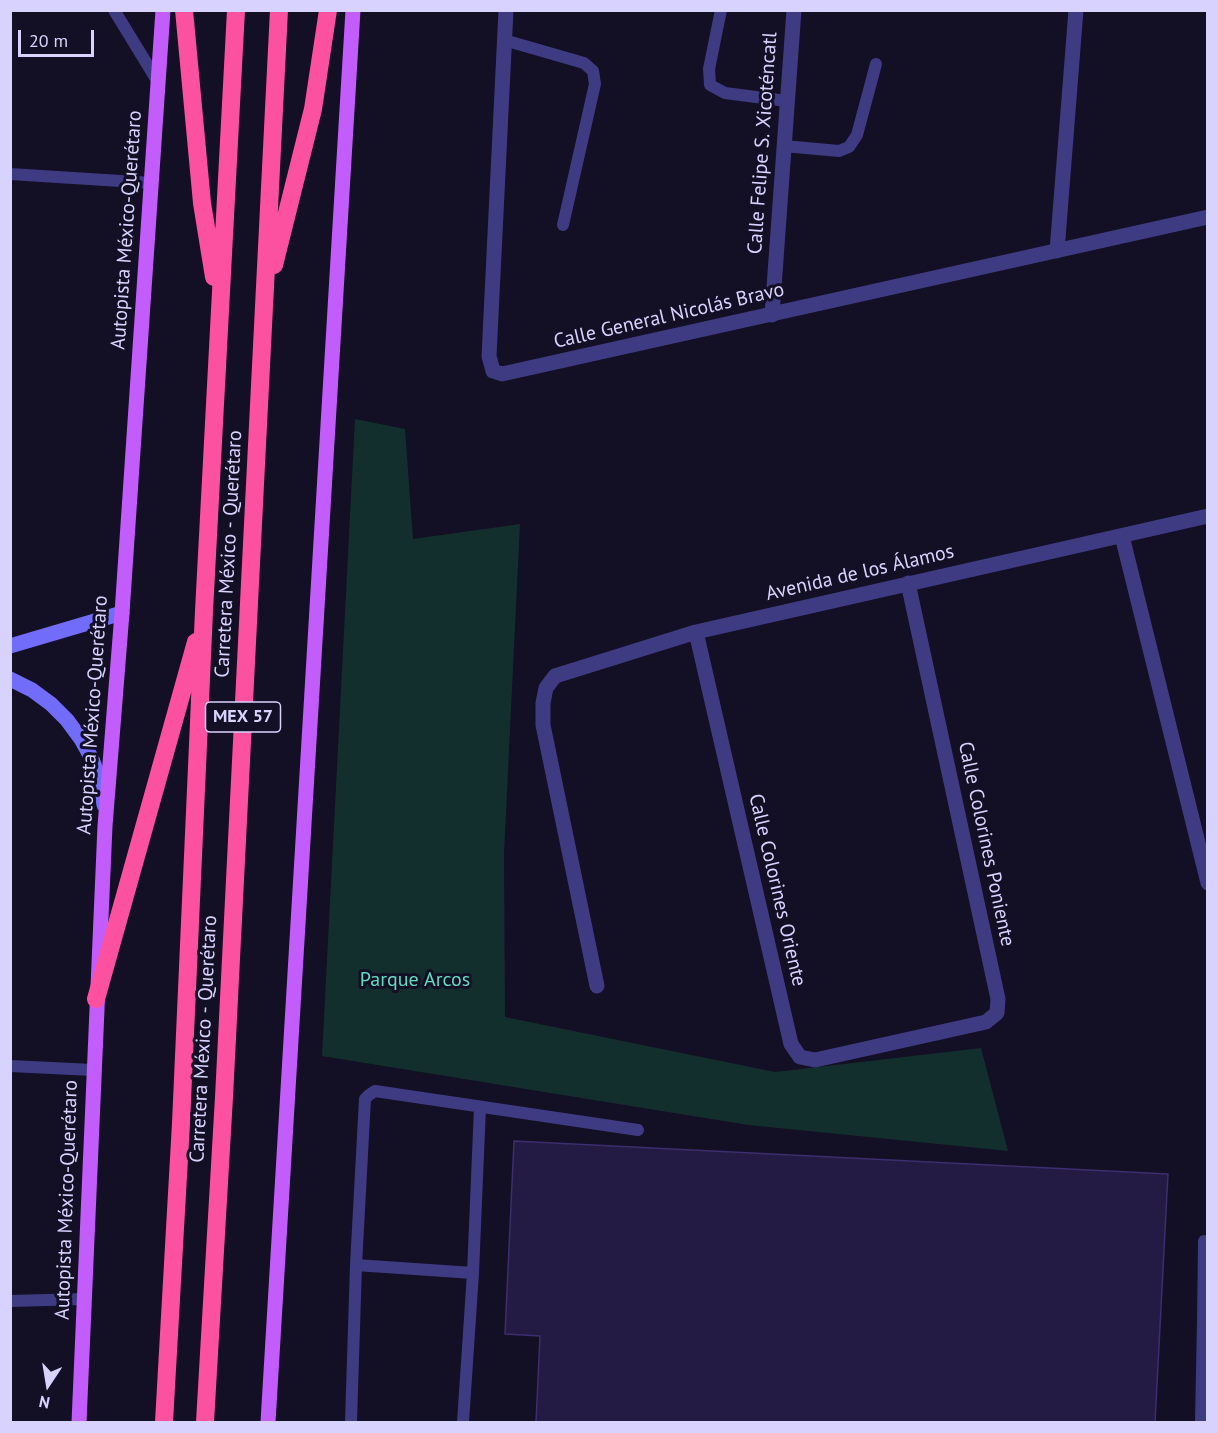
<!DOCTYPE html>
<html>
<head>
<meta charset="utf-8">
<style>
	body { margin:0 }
	#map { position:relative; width:1218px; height:1433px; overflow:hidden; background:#130f24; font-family:"PT Sans",sans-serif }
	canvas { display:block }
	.frame { position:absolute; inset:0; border:12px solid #d8d3fe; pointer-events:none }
	.north { position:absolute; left:18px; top:1355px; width:60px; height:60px; -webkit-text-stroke:4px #130f24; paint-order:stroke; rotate:192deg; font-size:16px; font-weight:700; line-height:24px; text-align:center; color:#d8d3fe }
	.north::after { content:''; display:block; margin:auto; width:21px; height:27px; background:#d8d3fe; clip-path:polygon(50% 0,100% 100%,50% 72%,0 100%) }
	.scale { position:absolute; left:18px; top:30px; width:76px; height:27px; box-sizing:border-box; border:3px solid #d8d3fe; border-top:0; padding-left:8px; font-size:18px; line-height:21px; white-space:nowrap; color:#d8d3fe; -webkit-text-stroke:4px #130f24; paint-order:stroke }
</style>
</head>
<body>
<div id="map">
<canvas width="1218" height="1433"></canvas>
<div class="frame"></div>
<div class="north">N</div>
<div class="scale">20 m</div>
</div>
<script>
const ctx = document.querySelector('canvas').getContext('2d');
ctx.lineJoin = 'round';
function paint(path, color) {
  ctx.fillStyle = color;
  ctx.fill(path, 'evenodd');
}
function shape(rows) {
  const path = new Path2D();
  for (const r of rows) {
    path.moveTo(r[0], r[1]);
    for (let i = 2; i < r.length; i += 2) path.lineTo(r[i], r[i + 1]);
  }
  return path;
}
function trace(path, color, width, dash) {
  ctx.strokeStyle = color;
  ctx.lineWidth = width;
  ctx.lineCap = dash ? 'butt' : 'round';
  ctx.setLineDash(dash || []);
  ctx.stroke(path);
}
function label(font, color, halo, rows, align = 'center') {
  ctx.font = font + ' "PT Sans",sans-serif';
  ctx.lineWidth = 6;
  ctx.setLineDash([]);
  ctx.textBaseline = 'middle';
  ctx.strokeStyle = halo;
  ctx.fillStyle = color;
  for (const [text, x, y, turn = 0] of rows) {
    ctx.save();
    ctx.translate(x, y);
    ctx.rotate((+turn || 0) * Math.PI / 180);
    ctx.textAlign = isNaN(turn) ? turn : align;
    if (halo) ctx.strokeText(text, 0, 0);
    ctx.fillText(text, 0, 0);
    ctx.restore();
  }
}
paint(shape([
	[355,419,405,429,413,539,520,524,504,854,505,1017,775,1072,981,1048,1008,1151,748,1125,322,1056]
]), '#122e2d');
const building = shape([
	[514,1141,1168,1174,1155,1422,536,1422,540,1336,505,1334,514,1141]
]);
paint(building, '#241b44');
trace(building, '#3c2e70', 1.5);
trace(shape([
	[114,10,158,82],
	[721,10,709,69,710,85,725,93,787,101],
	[504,40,584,63,593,71,595,84,563,225],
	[784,146,839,151,849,147,857,135,876,64],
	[10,174,152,183],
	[10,1066,93,1070],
	[356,1265,473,1273],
	[10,1301,84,1299],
	[1203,1321,1204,1241],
	[351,1422,356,1265,365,1099,369,1095,375,1091,638,1130],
	[463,1422,473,1273,480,1107],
	[1201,1422,1203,1321,1208,1321]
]), '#3f3b82', 12);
trace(shape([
	[506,10,489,356,493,371,502,374,1208,217],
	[1057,251,1076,10],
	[772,315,794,10],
	[1122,536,1208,883],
	[696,632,791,1044,800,1057,815,1060,986,1022,997,1013,998,999,908,583],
	[597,986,543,725,543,703,546,688,555,676,696,632,1208,516]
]), '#3f3b82', 15);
trace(shape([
	[10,646,122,613],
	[10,679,32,690,51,704,67,720,81,739,92,759,100,781,104,805]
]), '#726cfb', 15);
trace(shape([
	[79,1422,105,826,122,613,163,10],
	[268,1422,353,10]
]), '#c25dfb', 15);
trace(shape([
	[184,10,202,203,214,277],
	[274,265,313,109,328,10],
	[96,999,196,642],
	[164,1422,181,1123,204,611,236,10],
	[205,1422,224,1097,279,10]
]), '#fb51a0', 18);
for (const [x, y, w] of [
	[243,717,75]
]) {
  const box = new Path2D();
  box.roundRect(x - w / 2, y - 15, w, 30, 4.5);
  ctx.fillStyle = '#130f24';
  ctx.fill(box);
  trace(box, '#d8d3fe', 1.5);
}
label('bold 18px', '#d8d3fe', null, [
	["MEX 57",243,717]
]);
label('20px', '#d8d3fe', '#130f24', [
	["Calle Felipe S. Xicoténcatl",763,143,-86],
	["Autopista México-Querétaro",127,230,-86],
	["Calle General Nicolás Bravo",669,316,-13],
	["Carretera México - Querétaro",229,554,-87],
	["Avenida de los Álamos",860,573,-13],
	["Autopista México-Querétaro",93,715,-86],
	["Calle Colorines Poniente",986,844,78],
	["Calle Colorines Oriente",777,890,77],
	["Carretera México - Querétaro",204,1039,-87],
	["Autopista México-Querétaro",67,1200,-88]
]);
label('20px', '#60ddbf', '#130f24', [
	["Parque Arcos",415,980]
]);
</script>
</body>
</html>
